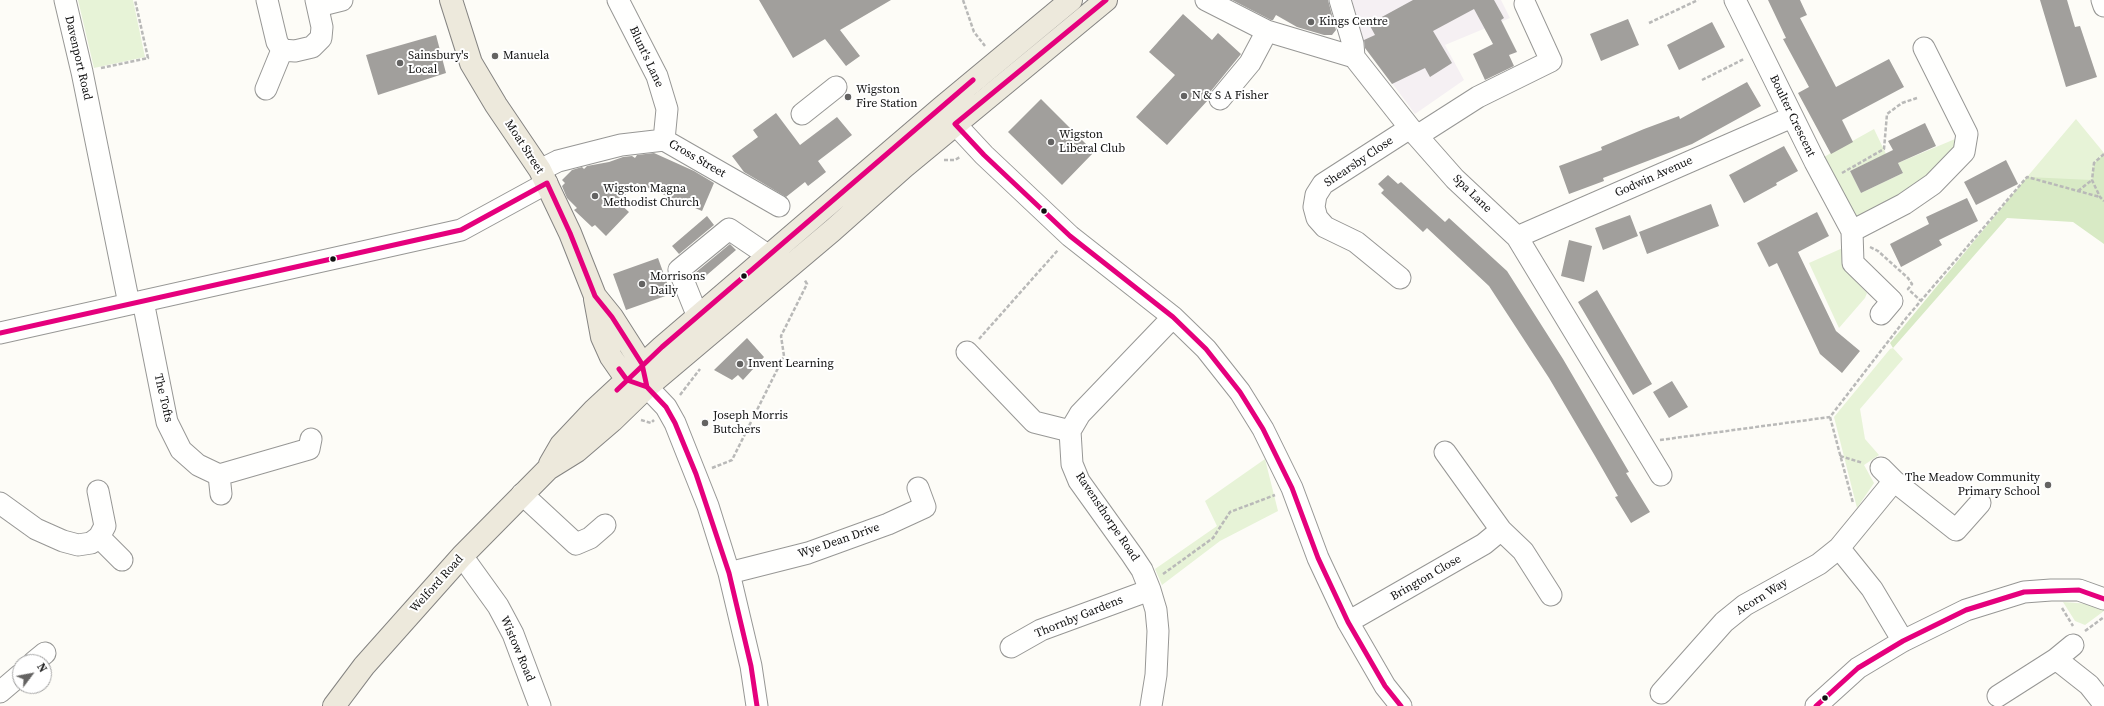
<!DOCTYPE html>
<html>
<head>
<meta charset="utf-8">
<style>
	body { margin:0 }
	#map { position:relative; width:2104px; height:706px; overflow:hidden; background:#fdfcf7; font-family:"Source Serif 4",serif }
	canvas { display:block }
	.north { position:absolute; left:12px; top:654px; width:40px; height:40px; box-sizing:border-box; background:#fff; border:1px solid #a0a0a0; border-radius:50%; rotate:58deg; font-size:11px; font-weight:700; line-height:16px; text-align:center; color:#111 }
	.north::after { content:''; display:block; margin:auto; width:14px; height:18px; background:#646362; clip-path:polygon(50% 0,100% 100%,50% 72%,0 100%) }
</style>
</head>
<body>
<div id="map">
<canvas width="2104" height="706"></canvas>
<div class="north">N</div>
</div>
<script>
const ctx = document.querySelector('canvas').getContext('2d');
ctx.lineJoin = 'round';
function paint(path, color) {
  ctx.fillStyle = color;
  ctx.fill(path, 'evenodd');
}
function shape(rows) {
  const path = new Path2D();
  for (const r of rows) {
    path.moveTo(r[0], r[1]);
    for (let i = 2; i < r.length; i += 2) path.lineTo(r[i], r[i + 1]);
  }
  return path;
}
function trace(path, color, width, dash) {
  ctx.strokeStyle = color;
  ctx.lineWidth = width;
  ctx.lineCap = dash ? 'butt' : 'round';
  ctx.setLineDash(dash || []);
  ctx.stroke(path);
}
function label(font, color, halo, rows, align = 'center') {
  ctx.font = font + ' "Source Serif 4",serif';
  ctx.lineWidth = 4;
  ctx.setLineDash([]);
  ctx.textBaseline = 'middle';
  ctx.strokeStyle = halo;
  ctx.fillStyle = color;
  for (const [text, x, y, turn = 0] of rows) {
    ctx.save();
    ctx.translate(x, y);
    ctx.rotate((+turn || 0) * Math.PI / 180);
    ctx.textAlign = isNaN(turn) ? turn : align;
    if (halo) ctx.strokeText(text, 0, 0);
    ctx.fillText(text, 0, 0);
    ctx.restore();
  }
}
paint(shape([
	[1352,0,1501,0,1510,18,1445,45,1464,80,1415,114,1361,41]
]), '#f5f0f3');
paint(shape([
	[78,0,133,0,145,57,94,68],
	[2076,119,2104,153,2094,163,2092,180,2077,191,2027,177],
	[1874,129,1886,154,1850,171,1861,193,1903,173,1898,163,1967,134,1964,152,1852,231,1815,162],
	[1845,247,1846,271,1867,293,1865,298,1839,328,1809,263],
	[1893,348,1903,359,1860,409,1865,439,1879,455,1864,465,1874,483,1857,508,1834,417,1890,349],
	[1265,459,1278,511,1220,541,1162,585,1155,569,1217,526,1205,501],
	[2063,602,2090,604,2104,608,2104,611,2085,625,2075,621]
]), '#e7f3d7');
paint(shape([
	[2104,154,2104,244,2073,222,2007,218,1893,348,1890,343,2027,177,2092,180,2094,163]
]), '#d8eac5');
paint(shape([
	[759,0,891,0,840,30,860,56,846,66,825,39,793,58],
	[1232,0,1328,0,1336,30,1332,35,1324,35,1297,27,1276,15,1273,20,1271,20],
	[1413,0,1494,0,1504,18,1501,20,1517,52,1509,55,1514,66,1485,80,1473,54,1493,44,1474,9,1433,31,1452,63,1430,77,1425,68,1392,84,1365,48,1364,40,1375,35,1369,24],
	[1768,0,1800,0,1807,15,1800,18,1836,87,1889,59,1904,87,1842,120,1853,142,1831,154,1798,93,1809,87,1783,39,1786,38],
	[2040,0,2067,0,2075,27,2080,26,2097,77,2066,87],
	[1183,14,1212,40,1218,33,1241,54,1211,91,1208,100,1167,145,1136,117,1175,75,1149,52],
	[1628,19,1639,45,1601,61,1590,34],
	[1712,22,1725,47,1679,70,1667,45],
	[436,35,446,73,378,95,366,55],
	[1747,82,1761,106,1692,144,1603,178,1604,181,1569,194,1559,166,1602,150,1601,147,1644,129,1679,116,1680,119],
	[1041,99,1094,152,1062,185,1008,132],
	[776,113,800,145,837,117,852,135,818,161,826,172,808,186,805,182,786,197,744,172,732,156,758,137,753,130],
	[1925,123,1936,146,1898,163,1903,173,1861,193,1850,171,1893,150,1888,141],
	[1784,146,1798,171,1776,183,1777,185,1744,203,1729,175],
	[654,153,694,171,714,183,702,211,637,183,618,202,629,212,606,236,595,225,592,227,574,210,577,208,567,198,562,186,565,183,562,180,572,170,582,167,584,169,587,166,609,162,623,157,632,156,635,158,637,155],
	[2006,160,2018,184,1976,205,1964,182],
	[1388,175,1398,184,1401,182,1445,222,1449,218,1507,271,1563,359,1629,472,1626,473,1650,512,1631,523,1615,497,1618,496,1595,456,1549,378,1489,286,1427,228,1423,232,1381,193,1384,190,1378,184],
	[1967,198,1978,221,1939,240,1942,245,1901,267,1890,244,1929,224,1926,217],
	[1711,204,1719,226,1647,254,1639,232],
	[1817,212,1829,236,1798,252,1836,331,1860,351,1842,373,1820,354,1777,263,1769,267,1757,243],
	[1630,215,1638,236,1603,250,1595,228],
	[707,216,714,225,679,254,672,246],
	[1569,240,1592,246,1584,282,1561,276],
	[730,244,736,250,701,280,695,273],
	[658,258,671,294,626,310,613,274],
	[1597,290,1652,384,1633,395,1578,302],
	[747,338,764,357,743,380,738,375,732,380,714,370],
	[1672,381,1688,407,1669,418,1653,392]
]), '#a19f9c');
const minor = shape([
	[65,0,82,72,129,304],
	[267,0,277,42,282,50,295,51,312,47,321,38,322,27,316,0],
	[618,0,657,76,667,109,664,140],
	[1206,0,1267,31,1354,57,1410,128,1455,179,1517,237,1661,475],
	[1340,0,1353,44,1354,57],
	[1735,0,1815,162,1852,231],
	[2102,0,2104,6],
	[318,6,342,0],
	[266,89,282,50],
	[1220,99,1250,63,1267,31],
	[944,112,984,155,1070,236,1173,317,1206,349,1240,392,1263,429,1292,488,1318,558,1348,622,1385,686,1401,706],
	[802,114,836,87],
	[1417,136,1478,97,1551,61,1525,4],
	[540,170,558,161,621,145,664,140,779,206],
	[1517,237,1792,117],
	[1400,278,1356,242,1325,227,1317,218,1314,207,1316,195,1323,184,1410,128],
	[143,301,167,422,181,450,198,465,219,475,309,449,311,439],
	[1881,314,1892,301,1853,263,1852,231,1904,204,1933,184,1964,152,1967,134,1924,48],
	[698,317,679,270,729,229,769,256,779,270],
	[0,333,461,230,547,183],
	[967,352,1034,422,1070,431],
	[647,387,666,407,675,423,708,506,729,573,751,666,757,706],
	[1445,452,1501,530,1523,551,1551,595],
	[1881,468,1894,481],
	[219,475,221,494],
	[522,494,576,544,590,538,605,525],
	[0,503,36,529,63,541,78,545,91,543,99,537,105,526,98,491],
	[99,537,122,560],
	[1839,548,1872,589,1903,641],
	[462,556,498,606,513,634,540,706],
	[729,573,808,553,888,524,925,507,918,488],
	[1348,622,1484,544,1501,530],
	[1011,647,1041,630,1150,590],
	[2056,659,2089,685,2104,704],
	[34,662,45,653],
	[0,692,20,675],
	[1661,693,1724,622,1745,605,1819,564,1839,548,1894,481,1956,530,1980,503],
	[1998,696,2056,659,2073,645],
	[1151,706,1156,675,1158,631,1156,610,1150,590,1142,570,1132,555,1079,481,1072,464,1070,431,1080,414,1173,317],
	[1816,706,1858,668,1903,641,1966,610,2024,592,2051,590,2079,590,2104,599]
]);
const major = shape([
	[451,0,471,63,496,105,540,170,570,233,595,296,612,317,642,364,645,378],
	[595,299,602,337,611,357,627,380,642,385],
	[550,464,561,445,594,410,662,347,941,108,1071,0],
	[334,706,364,666,462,556,548,469,577,451,612,421,647,387,833,230,904,167,1106,0]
]);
trace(minor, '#979795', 23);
trace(major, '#858482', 24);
trace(shape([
	[963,0,974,32,985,46],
	[1649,23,1698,0],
	[101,68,148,58,135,0],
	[1702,80,1744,59],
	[2104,154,2094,163,2092,180,2100,197,2104,201],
	[944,160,955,160,960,157],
	[1842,173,1884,149,1887,114,1902,103,1917,98],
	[2078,191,2092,180],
	[1870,247,1878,251,1908,278,1912,284,1908,289,1920,300],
	[979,339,1058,250],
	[680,395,700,369],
	[1830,417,1853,503],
	[641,420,651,423,654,420],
	[1660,440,1830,417,1907,317,2027,177,2100,197],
	[1840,456,1863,463],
	[712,468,732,460,784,356,781,336,807,284,804,279],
	[1163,574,1213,538,1230,512,1275,495],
	[2062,608,2073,626],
	[2085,631,2104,617]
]), '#b9b9b8', 2.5, [4, 2]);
trace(minor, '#fffffe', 21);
trace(major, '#ede9dc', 22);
trace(shape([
	[1106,0,955,124,984,155,1070,236,1173,317,1206,349,1240,392,1263,429,1292,488,1318,558,1348,622,1385,686,1401,706],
	[0,333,461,230,547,183,570,233,595,296,612,317,642,364,647,387],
	[619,369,627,380,647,387,666,407,675,423,696,474,729,573,751,666,757,706],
	[617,390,662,347,973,80],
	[1816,706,1858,668,1903,641,1966,610,2024,592,2079,590,2104,599]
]), '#e5007d', 5);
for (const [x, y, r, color] of [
	[1311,22,4,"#646362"],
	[495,56,4,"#646362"],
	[400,63,4,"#646362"],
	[1184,96,4,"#646362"],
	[848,97,4,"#646362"],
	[1051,142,4,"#646362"],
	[595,196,4,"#646362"],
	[1044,211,3.5,"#111"],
	[333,259,3.5,"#111"],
	[744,276,3.5,"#111"],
	[642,284,4,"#646362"],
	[740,364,4,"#646362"],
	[705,423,4,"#646362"],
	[2048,485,4,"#646362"],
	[1825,698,3.5,"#111"]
]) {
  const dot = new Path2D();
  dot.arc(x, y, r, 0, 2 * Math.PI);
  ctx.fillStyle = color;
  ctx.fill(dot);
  trace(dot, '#fff', 1.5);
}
label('12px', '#111', '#fff', [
	["Kings Centre",1319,22],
	["Sainsbury's",408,56],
	["Local",408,70],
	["Manuela",503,56],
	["Wigston",856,90],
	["Fire Station",856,104],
	["N & S A Fisher",1192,96],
	["Wigston",1059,135],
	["Liberal Club",1059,149],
	["Wigston Magna",603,189],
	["Methodist Church",603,203],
	["Morrisons",650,277],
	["Daily",650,291],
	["Invent Learning",748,364],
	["Joseph Morris",713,416],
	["Butchers",713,430],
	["The Meadow Community",2040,478,"right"],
	["Primary School",2040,492,"right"]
], 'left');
label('12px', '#111', '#fff', [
	["Blunt's Lane",646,57,65],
	["Davenport Road",78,58,77],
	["Boulter Crescent",1792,116,64],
	["Moat Street",524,147,57],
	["Cross Street",697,159,30],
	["Shearsby Close",1359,162,-34],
	["Godwin Avenue",1654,177,-24],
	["Spa Lane",1472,194,44],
	["The Tofts",163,398,77],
	["Ravensthorpe Road",1107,517,56],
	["Wye Dean Drive",839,541,-19],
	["Brington Close",1426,578,-30],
	["Welford Road",437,584,-48],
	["Acorn Way",1762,597,-32],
	["Thornby Gardens",1079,617,-22],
	["Wistow Road",517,649,67]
]);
</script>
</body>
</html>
